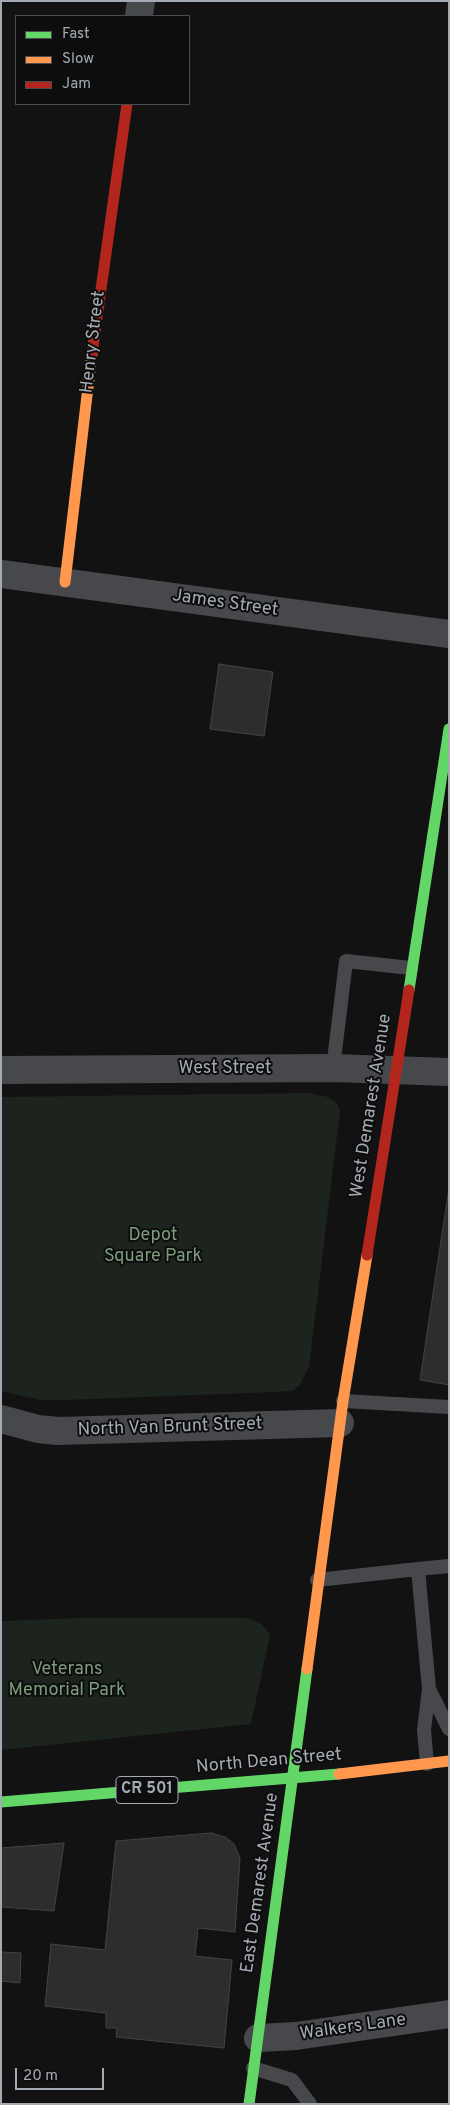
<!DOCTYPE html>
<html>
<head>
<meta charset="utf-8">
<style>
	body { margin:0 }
	#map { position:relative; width:450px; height:2105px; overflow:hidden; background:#121213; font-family:Overpass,sans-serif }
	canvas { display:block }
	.frame { position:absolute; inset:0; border:2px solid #a4aab3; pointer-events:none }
	.legend { position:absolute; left:15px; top:15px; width:175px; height:90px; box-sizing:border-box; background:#0d0d0e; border:1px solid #494c50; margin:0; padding:6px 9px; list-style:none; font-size:15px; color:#a4aab3 }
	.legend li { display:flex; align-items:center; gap:10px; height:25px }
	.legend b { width:25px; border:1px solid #494c50 }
	.scale { position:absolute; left:15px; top:2068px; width:89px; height:22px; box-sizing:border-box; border:2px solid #a4aab3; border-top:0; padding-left:6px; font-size:15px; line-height:18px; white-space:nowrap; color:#a4aab3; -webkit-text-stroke:4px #0d0d0e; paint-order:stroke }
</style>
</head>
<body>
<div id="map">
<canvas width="450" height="2105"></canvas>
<div class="frame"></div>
<ul class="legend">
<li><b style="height:6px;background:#63d668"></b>Fast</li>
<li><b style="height:6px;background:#ff974d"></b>Slow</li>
<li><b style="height:6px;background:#b3261e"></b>Jam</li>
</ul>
<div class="scale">20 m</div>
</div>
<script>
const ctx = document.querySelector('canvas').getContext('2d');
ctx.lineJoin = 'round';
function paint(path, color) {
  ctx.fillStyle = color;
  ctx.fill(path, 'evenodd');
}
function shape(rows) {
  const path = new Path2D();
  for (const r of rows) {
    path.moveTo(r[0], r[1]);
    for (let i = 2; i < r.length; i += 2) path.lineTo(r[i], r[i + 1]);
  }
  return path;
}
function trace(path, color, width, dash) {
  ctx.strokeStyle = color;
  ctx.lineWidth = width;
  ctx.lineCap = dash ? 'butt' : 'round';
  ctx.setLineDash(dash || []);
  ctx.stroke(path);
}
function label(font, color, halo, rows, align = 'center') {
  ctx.font = font + ' Overpass,sans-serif';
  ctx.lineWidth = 4;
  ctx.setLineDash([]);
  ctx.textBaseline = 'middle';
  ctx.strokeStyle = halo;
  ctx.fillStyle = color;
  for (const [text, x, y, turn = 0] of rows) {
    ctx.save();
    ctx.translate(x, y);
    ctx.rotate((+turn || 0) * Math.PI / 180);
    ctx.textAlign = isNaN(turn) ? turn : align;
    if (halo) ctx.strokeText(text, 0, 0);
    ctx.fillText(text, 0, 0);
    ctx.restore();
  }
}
paint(shape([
	[309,1093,328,1097,337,1103,340,1111,309,1367,299,1386,292,1391,274,1392,67,1400,40,1400,1,1391,1,1097],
	[80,1618,247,1618,261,1624,270,1634,251,1724,1,1750,1,1621]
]), '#1d231d');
const building = shape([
	[219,664,273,672,264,736,210,729,219,664],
	[449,1188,449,1385,420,1380,449,1188],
	[211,1833,225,1837,234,1844,240,1858,235,1932,198,1928,195,1956,232,1960,224,2048,116,2037,117,2028,106,2028,106,2013,45,2006,51,1944,105,1950,116,1841,211,1833],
	[64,1843,54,1911,1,1907,1,1848,64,1843],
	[1,1952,21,1953,20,1983,1,1981,1,1952]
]);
paint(building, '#2d2d2e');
trace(building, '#424346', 1);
trace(shape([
	[333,1068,346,961,411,968],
	[343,1401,449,1407],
	[317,1580,418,1569],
	[429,1689,418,1569,449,1566],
	[427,1764,424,1730,429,1689,449,1729],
	[253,2068,292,2080,310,2104]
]), '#47484b', 14);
trace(shape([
	[139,16,141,1],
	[1,574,449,634],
	[1,1070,333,1068,449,1072],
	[1,1419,38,1429,58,1431,340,1423],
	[258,2038,296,2036,449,2014]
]), '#47484b', 28);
trace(shape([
	[409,990,449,729],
	[1,1802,339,1774],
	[249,2104,307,1669]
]), '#63d668', 11);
trace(shape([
	[65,582,92,353],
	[307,1669,343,1401,367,1255],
	[339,1774,449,1761]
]), '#ff974d', 11);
trace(shape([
	[92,353,127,104],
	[367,1255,409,990]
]), '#b3261e', 11);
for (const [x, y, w] of [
	[147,1790,62]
]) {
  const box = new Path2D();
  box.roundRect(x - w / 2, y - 13.5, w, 27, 4);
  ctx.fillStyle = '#0d0d0e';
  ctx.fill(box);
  trace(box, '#a4aab3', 1);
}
label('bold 16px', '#a4aab3', null, [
	["CR 501",147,1790]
]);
label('18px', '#a4aab3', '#0d0d0e', [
	["Henry Street",94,342,-83],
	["James Street",225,604,8],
	["West Street",225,1069],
	["West Demarest Avenue",372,1106,-81],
	["North Van Brunt Street",170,1428,-2],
	["North Dean Street",269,1762,-5],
	["East Demarest Avenue",261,1883,-82],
	["Walkers Lane",353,2028,-8]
]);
label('18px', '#7c9d7c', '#0d0d0e', [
	["Depot",153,1236],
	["Square Park",153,1257],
	["Veterans",67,1670],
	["Memorial Park",67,1691]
]);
</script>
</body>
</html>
